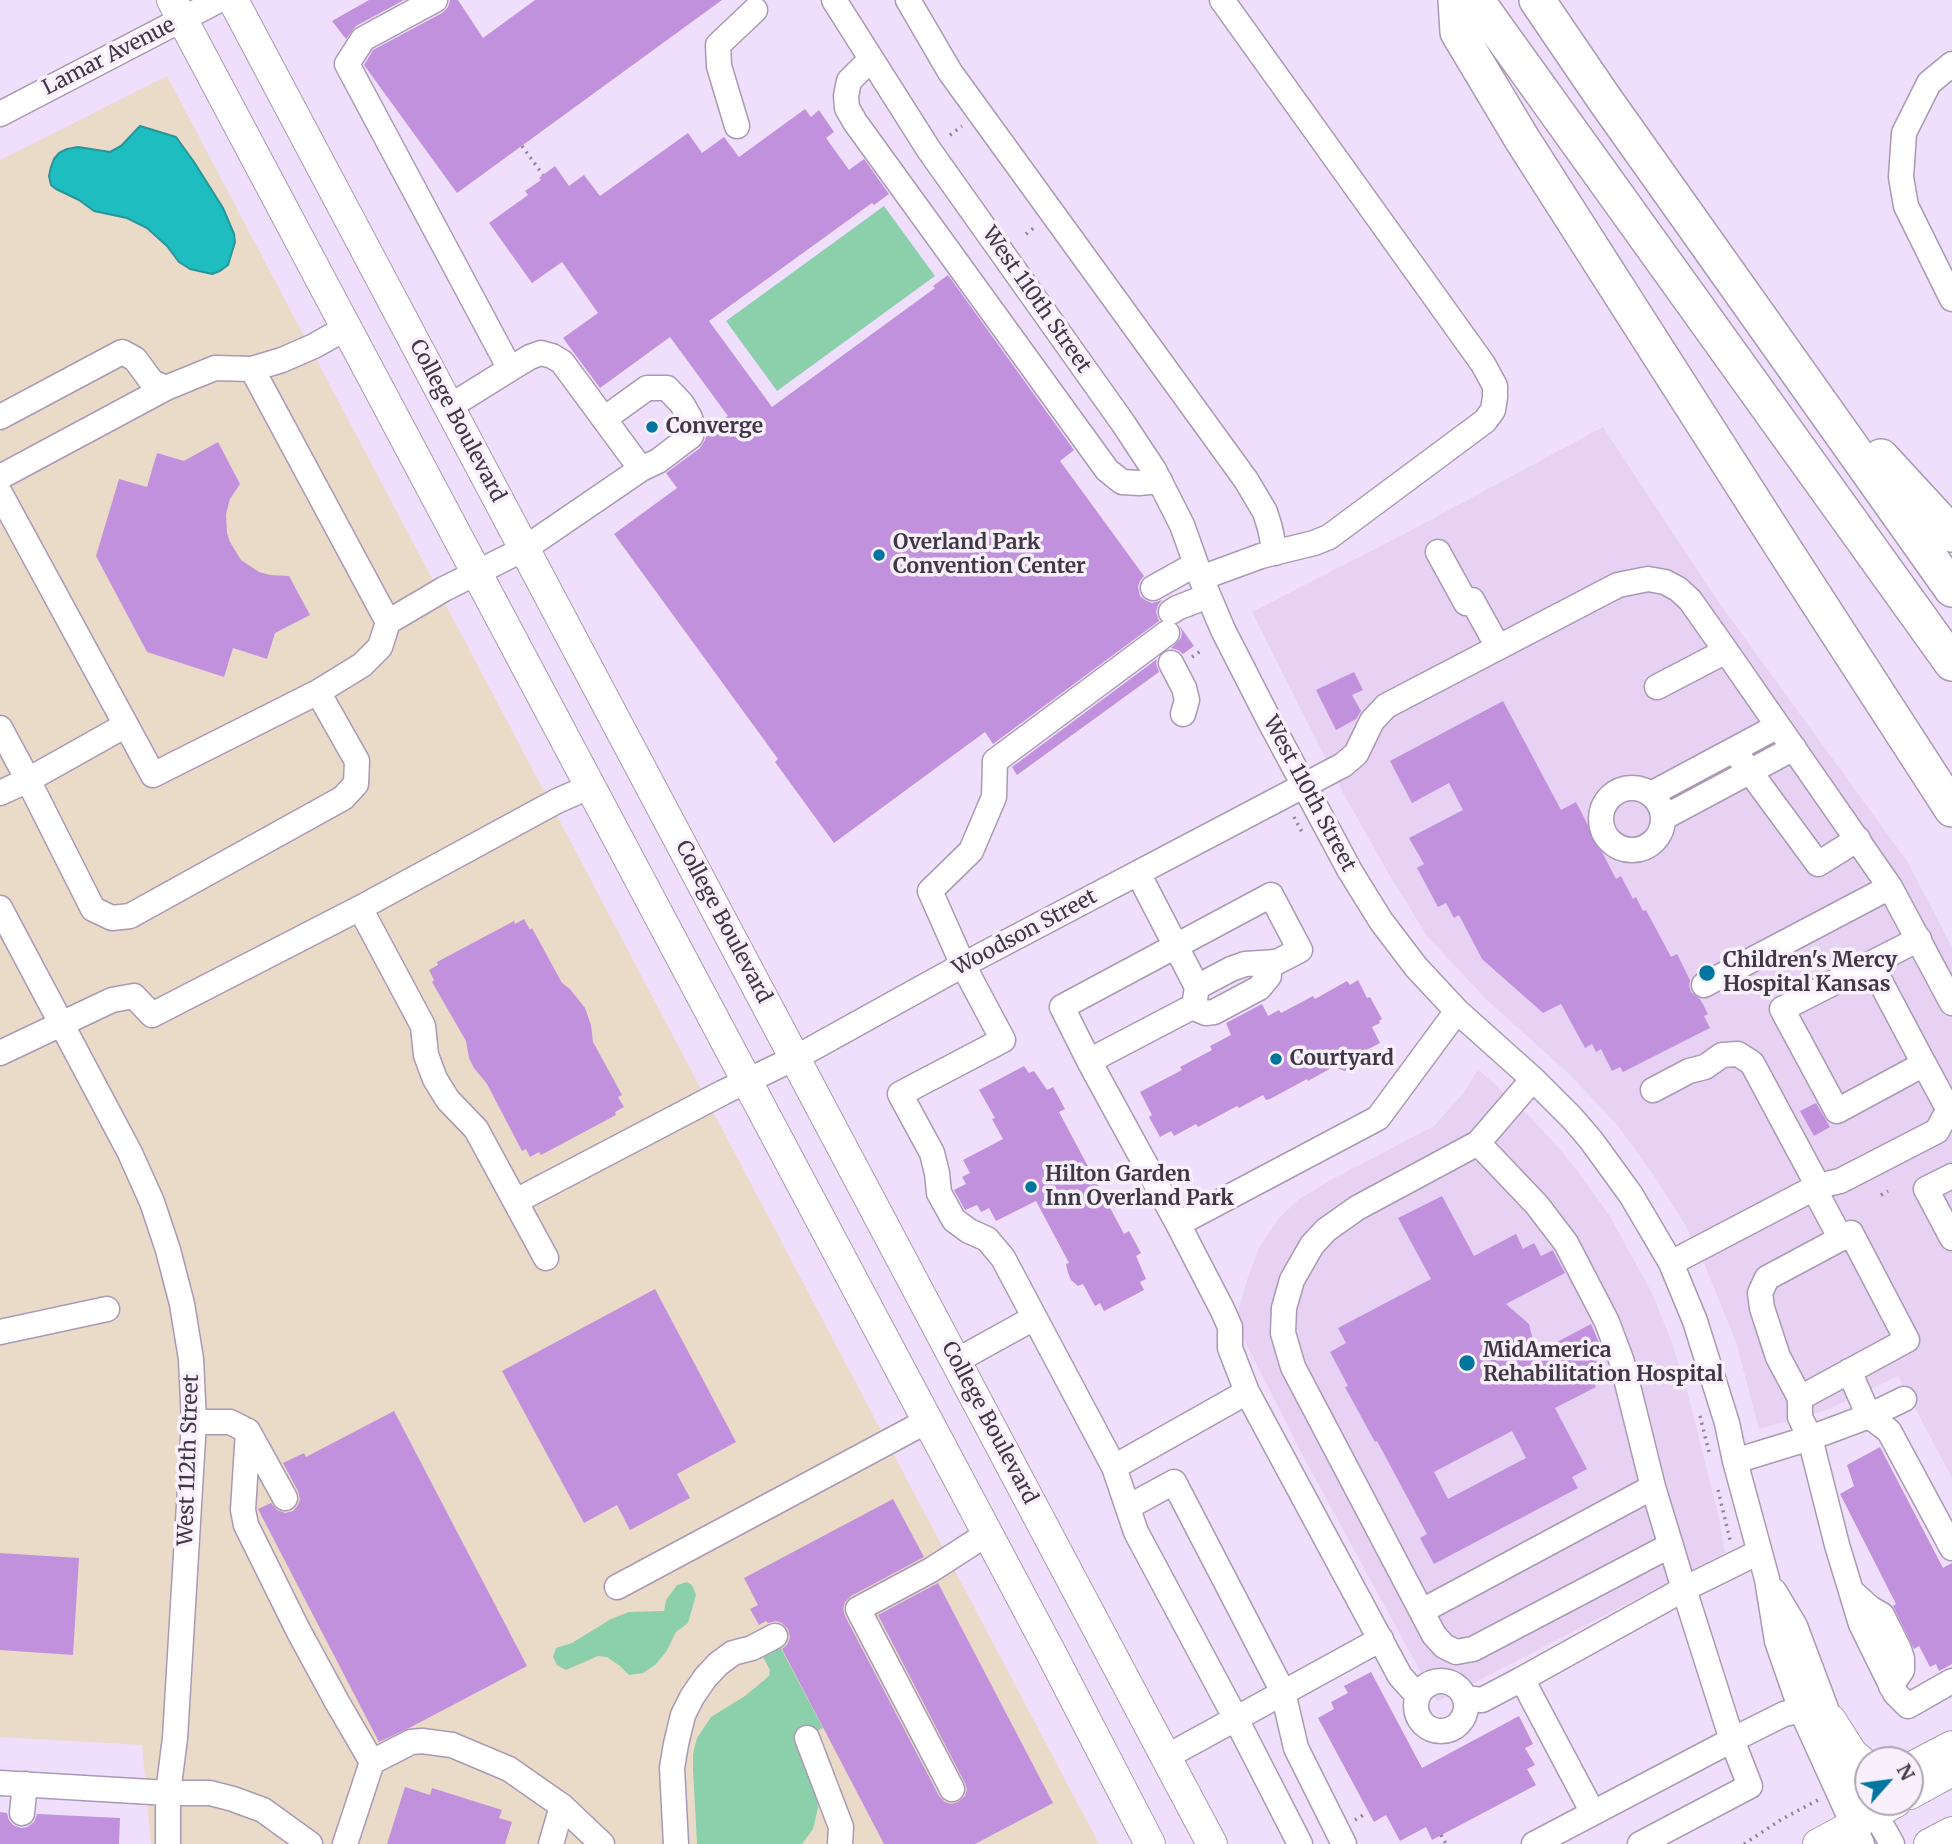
<!DOCTYPE html>
<html>
<head>
<meta charset="utf-8">
<style>
	body { margin:0 }
	#map { position:relative; width:1952px; height:1844px; overflow:hidden; background:#f0dffc; font-family:Merriweather,serif }
	canvas { display:block }
	.north { position:absolute; left:1854px; top:1746px; width:70px; height:70px; box-sizing:border-box; background:#f8f0fc; border:2px solid #aea6b2; border-radius:50%; rotate:62deg; font-size:19px; font-weight:700; line-height:28px; text-align:center; color:#3f3844 }
	.north::after { content:''; display:block; margin:auto; width:24px; height:32px; background:#00769f; clip-path:polygon(50% 0,100% 100%,50% 72%,0 100%) }
</style>
</head>
<body>
<div id="map">
<canvas width="1952" height="1844"></canvas>
<div class="north">N</div>
</div>
<script>
const ctx = document.querySelector('canvas').getContext('2d');
ctx.lineJoin = 'round';
function paint(path, color) {
  ctx.fillStyle = color;
  ctx.fill(path, 'evenodd');
}
function shape(rows) {
  const path = new Path2D();
  for (const r of rows) {
    if (r.length === 3) {
      path.moveTo(r[0] + r[2], r[1]);
      path.arc(r[0], r[1], r[2], 0, 2 * Math.PI);
      continue;
    }
    path.moveTo(r[0], r[1]);
    for (let i = 2; i < r.length; i += 2) path.lineTo(r[i], r[i + 1]);
  }
  return path;
}
function trace(path, color, width, dash) {
  ctx.strokeStyle = color;
  ctx.lineWidth = width;
  ctx.lineCap = dash ? 'butt' : 'round';
  ctx.setLineDash(dash || []);
  ctx.stroke(path);
}
function label(font, color, halo, rows, align = 'center') {
  ctx.font = font + ' Merriweather,serif';
  ctx.lineWidth = 7;
  ctx.setLineDash([]);
  ctx.textBaseline = 'middle';
  ctx.strokeStyle = halo;
  ctx.fillStyle = color;
  for (const [text, x, y, turn = 0] of rows) {
    ctx.save();
    ctx.translate(x, y);
    ctx.rotate((+turn || 0) * Math.PI / 180);
    ctx.textAlign = isNaN(turn) ? turn : align;
    if (halo) ctx.strokeText(text, 0, 0);
    ctx.fillText(text, 0, 0);
    ctx.restore();
  }
}
paint(shape([
	[167,76,1099,1844,151,1844,142,1745,0,1737,0,160]
]), '#eadac8');
paint(shape([
	[1603,427,1720,604,1907,861,1952,947,1952,1478,1898,1376,1827,1410,1759,1429,1736,1342,1706,1268,1685,1225,1655,1177,1618,1126,1570,1075,1486,999,1427,936,1387,871,1342,791,1252,612,1408,532],
	[1478,1069,1529,1116,1559,1148,1582,1177,1609,1215,1652,1293,1671,1340,1686,1386,1719,1518,1725,1553,1437,1702,1304,1458,1235,1322,1247,1280,1259,1248,1279,1218,1298,1200,1327,1182,1434,1126,1465,1091]
]), '#e7d2f4');
paint(shape([
	[884,206,935,276,777,391,726,321],
	[687,1582,692,1585,696,1595,688,1623,676,1632,666,1652,655,1665,643,1673,629,1675,620,1666,607,1657,598,1656,566,1670,557,1665,553,1657,556,1648,572,1643,611,1619,629,1612,664,1611,666,1600,677,1585],
	[777,1641,823,1728,799,1740,817,1794,818,1808,813,1829,802,1844,697,1844,693,1769,693,1754,697,1738,711,1717,745,1696,769,1676,770,1670,762,1655]
]), '#8cd0ab');
const water = shape([
	[140,126,176,137,194,162,223,208,234,234,235,242,228,265,220,271,212,274,190,269,179,262,167,246,147,228,127,218,94,211,79,200,56,189,51,185,49,176,51,167,54,159,59,153,67,149,78,147,110,152,121,146,140,126]
]);
paint(water, '#1ebdc0');
trace(water, '#28959b', 2);
paint(shape([
	[369,0,404,0,356,26,346,39,332,21],
	[450,0,458,0,483,38,535,0,722,0,457,193,364,65,373,50,442,13,448,7],
	[805,109,811,117,819,110,834,132,826,138,849,170,864,159,889,194,874,205,872,203,709,321,772,407,935,288,933,286,948,275,1074,450,1060,461,1144,576,1140,581,1138,587,1140,596,1145,600,1152,603,1162,600,1158,605,1156,612,1159,621,993,744,985,732,834,843,775,762,778,759,614,534,677,488,666,473,700,448,705,440,707,431,728,416,670,337,600,388,563,338,598,313,562,262,532,283,489,223,528,195,525,191,541,180,539,178,555,166,569,186,584,175,600,196,688,133,702,153,724,137,739,157],
	[218,442,240,484,230,499,226,514,227,533,230,542,241,560,259,572,270,575,289,576,310,615,275,633,267,659,233,648,224,677,147,652,96,556,119,479,147,487,157,453,184,461],
	[1179,625,1194,646,1183,654,1178,650,1171,648,1181,638,1182,632],
	[1157,659,1156,663,1159,672,1017,775,1012,767],
	[1354,672,1363,690,1352,695,1361,711,1356,719,1336,730,1316,690],
	[1503,701,1561,810,1576,802,1616,879,1621,876,1633,899,1636,897,1643,911,1646,910,1671,957,1677,954,1690,980,1689,985,1691,992,1700,999,1708,1014,1704,1016,1710,1028,1623,1072,1620,1067,1612,1071,1601,1049,1596,1052,1592,1044,1585,1048,1561,1004,1543,1013,1482,959,1459,915,1454,918,1446,903,1438,907,1417,868,1424,864,1409,838,1463,810,1449,783,1412,803,1390,761],
	[524,919,530,930,532,928,562,983,570,989,585,1008,591,1025,593,1042,622,1095,618,1097,624,1107,615,1112,616,1115,541,1155,539,1152,530,1157,526,1149,522,1151,487,1084,474,1068,469,1058,466,1041,432,982,434,980,429,970,438,965,437,962,514,921,515,924],
	[1358,980,1367,998,1370,997,1382,1019,1379,1021,1380,1023,1372,1027,1380,1043,1359,1054,1356,1065,1345,1071,1333,1067,1308,1081,1307,1079,1270,1099,1266,1100,1263,1095,1239,1108,1237,1106,1198,1127,1196,1124,1174,1136,1171,1131,1160,1137,1149,1117,1152,1115,1140,1092,1182,1070,1180,1067,1212,1050,1210,1046,1231,1035,1226,1023,1262,1004,1268,1016,1279,1010,1281,1013,1313,996,1315,999,1347,981,1350,985],
	[1024,1066,1029,1073,1034,1071,1047,1090,1053,1087,1065,1109,1059,1112,1124,1234,1129,1231,1141,1253,1136,1256,1146,1279,1140,1282,1144,1290,1104,1311,1100,1303,1095,1306,1083,1284,1078,1286,1071,1280,1068,1273,1066,1264,1069,1263,1036,1201,996,1221,989,1208,981,1212,977,1205,965,1210,954,1190,966,1184,962,1177,970,1173,963,1160,1003,1139,992,1119,995,1118,979,1090],
	[1816,1103,1830,1127,1814,1136,1800,1111],
	[1442,1196,1474,1256,1516,1234,1523,1249,1534,1243,1541,1256,1553,1250,1553,1251,1565,1273,1506,1304,1529,1324,1536,1353,1591,1324,1601,1348,1592,1353,1599,1366,1589,1372,1596,1387,1555,1408,1587,1469,1572,1477,1578,1488,1434,1564,1420,1538,1427,1534,1377,1441,1375,1442,1345,1387,1348,1386,1330,1352,1346,1343,1338,1328,1431,1279,1398,1218],
	[1512,1431,1526,1458,1448,1499,1434,1472],
	[655,1289,736,1442,677,1474,690,1498,630,1530,617,1505,584,1523,502,1371],
	[394,1411,527,1666,411,1727,379,1742,258,1509,271,1503,277,1510,285,1513,293,1511,298,1505,300,1499,298,1491,283,1463,304,1453,306,1457],
	[1880,1447,1943,1568,1952,1563,1952,1664,1939,1671,1936,1664,1930,1667,1919,1646,1914,1649,1893,1606,1896,1604,1840,1494,1854,1486,1847,1465],
	[893,1499,924,1557,851,1596,845,1602,843,1609,845,1616,939,1796,945,1802,951,1804,958,1802,965,1796,967,1789,965,1783,878,1615,938,1583,1053,1803,975,1844,884,1844,782,1649,787,1645,790,1637,788,1629,782,1623,776,1621,768,1623,766,1621,759,1625,750,1609,758,1605,744,1578],
	[0,1553,79,1558,73,1655,0,1650],
	[1371,1672,1422,1768,1519,1716,1533,1744,1525,1748,1535,1765,1527,1769,1536,1785,1432,1840,1426,1827,1400,1841,1386,1815,1374,1822,1318,1718,1334,1709,1331,1702,1348,1693,1344,1686],
	[405,1787,430,1795,432,1788,502,1810,499,1818,512,1822,505,1844,387,1844],
	[0,1812,7,1813,9,1820,13,1825,21,1828,27,1827,34,1822,37,1814,120,1818,119,1844,0,1844]
]), '#c191de');
const minor = shape([
	[435,0,363,39,347,64,510,369,449,407],
	[834,0,929,150,1123,423,1154,470,1182,525,1201,578,1223,630,1269,720,1350,871,1381,921,1416,967,1457,1011,1533,1079,1572,1118,1591,1140,1631,1195,1671,1263,1695,1321,1727,1423,1735,1461,1767,1579,1777,1641,1801,1710,1862,1844],
	[908,0,950,72,1246,480,1265,512,1270,528,1275,553],
	[871,59,849,81,846,96,847,108,855,122,1107,470,1122,482,1139,483,1160,481],
	[1952,64,1929,83,1904,133,1901,177,1906,206,1952,299],
	[0,114,219,0],
	[737,126,719,66,718,45,755,10],
	[252,369,388,622],
	[0,417,122,352,135,359,152,382,166,388,215,368,252,369,282,360,314,346,346,328],
	[604,419,647,388,667,388,682,404,690,418,693,427,691,436,658,461,641,469],
	[0,477,166,388],
	[0,493,126,725,28,780,0,728],
	[1438,552,1466,603],
	[1201,578,1261,556,1314,543,1329,537,1485,421,1493,410,1495,397,1495,386,1483,364,1222,0],
	[1153,588,1196,564],
	[1472,600,1498,647],
	[1171,612,1177,608,1208,596],
	[1167,633,995,761,994,797,971,851,930,891,963,965,1003,1040,900,1094,932,1153,937,1173,939,1193,954,1220,969,1231,987,1239,1003,1258,1114,1467,1136,1532,1236,1719,1300,1844],
	[1171,663,1184,688,1187,700,1183,714],
	[1657,687,1726,651],
	[126,725,153,775,318,692],
	[1734,750,1818,864,1858,839],
	[1632,819,31],
	[0,793,28,780,93,909,112,918,130,916,343,798,356,784,357,761,318,692,362,665,380,647,388,622,444,589,524,549,641,469,562,362,552,356,541,353,530,357,510,369],
	[1651,794,1778,726],
	[1663,818,1794,748],
	[1138,873,1197,987],
	[0,908,130,1153,152,1202,168,1250,182,1304,191,1359,194,1422,175,1738,168,1793,168,1844],
	[360,908,423,1026,426,1055,435,1079,448,1100,476,1129,546,1258],
	[1919,939,1782,1009,1837,1111,1924,1064,1951,1114],
	[1871,964,1924,1064],
	[1704,985,1890,887],
	[1194,1006,1199,1010,1206,1013,1214,1012,1259,988,1269,976,1269,970,1273,962],
	[0,1053,112,1000,134,996,152,1015,360,908,557,801,589,787],
	[1089,1061,1194,1006,1197,987,1231,969,1245,964,1277,962,1300,950,1271,895,1062,1007,1089,1061,1178,1224,1222,1309,1230,1327,1230,1348,1247,1392,1400,1676,1418,1696],
	[1653,1090,1689,1071,1705,1067,1722,1055,1738,1054,1752,1063,1818,1186,1818,1196,1841,1239],
	[1478,1143,1357,1208,1326,1230,1312,1245,1292,1280,1284,1308,1283,1333,1293,1367,1434,1635,1444,1646,1456,1652,1473,1649,1671,1545],
	[1952,1176,1926,1189,1952,1238],
	[516,1201,724,1092,795,1058,963,965,1343,765,1356,754,1372,721,1386,706,1618,585,1648,579,1665,582,1678,589,1690,600,1726,651,1890,887,1952,1003],
	[1178,1224,1378,1118,1457,1011],
	[1671,1263,1818,1186,1840,1181,1937,1131,1944,1118,1952,1113],
	[0,1332,107,1309],
	[956,1361,1034,1318],
	[1849,1371,1869,1416,1810,1438,1837,1545,1861,1624,1895,1693,1908,1706,1952,1681],
	[1904,1399,1869,1416,1889,1431,1952,1548],
	[194,1422,230,1422,248,1431,285,1498],
	[248,1431,243,1510,246,1525,298,1630,337,1702,372,1762,411,1742,422,1741,452,1745,509,1769,562,1806,602,1844],
	[1735,1461,1810,1438,1800,1417,1800,1398,1907,1340,1851,1233,1767,1278,1760,1293,1762,1308,1778,1357,1800,1398],
	[1114,1467,1247,1392],
	[1128,1507,1174,1482,1283,1692,1296,1748,1344,1844],
	[1759,1552,1684,1589,1732,1740,1784,1714,1801,1710],
	[617,1587,927,1421],
	[1774,1591,1795,1626,1845,1759,1892,1844],
	[1851,1591,1870,1608,1882,1615,1899,1649,1902,1659,1902,1670,1891,1686],
	[1422,1611,1653,1487],
	[1522,1679,1684,1589,1653,1487,1622,1362,1607,1322,1566,1243,1537,1205,1478,1143,1533,1079],
	[1441,1706,25],
	[1465,1698,1482,1700,1522,1679,1593,1813],
	[807,1738,841,1827,840,1844],
	[1166,1757,1381,1639],
	[0,1783,168,1793,210,1793,233,1799,263,1810,310,1844],
	[952,1789,858,1609,931,1570,987,1534],
	[22,1813,25,1784],
	[345,1844,372,1762],
	[551,1844,562,1806],
	[676,1844,672,1768,676,1744,683,1715,692,1697,705,1678,718,1664,733,1653,752,1648,775,1636],
	[1534,1844,1732,1740,1750,1786,1640,1844]
]);
const major = shape([
	[172,0,1050,1651,1150,1844],
	[233,0,1212,1844],
	[1831,1720,1852,1753,1868,1767],
	[1910,1768,1952,1746],
	[1910,1794,1952,1771],
	[1818,1844,1896,1802],
	[1929,1844,1952,1832]
]);
const highway = shape([
	[1456,0,1458,32,1522,139,1780,543,1952,809],
	[1476,0,1952,663],
	[1537,0,1603,97,1952,589],
	[1881,457,1952,534]
]);
trace(minor, '#aa99b4', 27);
trace(major, '#aa99b4', 32);
trace(highway, '#aa99b4', 38);
trace(shape([
	[950,135,962,126],
	[522,146,543,175],
	[1026,234,1035,227],
	[1192,657,1202,650],
	[1294,817,1302,832],
	[1881,1195,1888,1191],
	[1700,1416,1709,1452],
	[1718,1490,1731,1544],
	[1355,1820,1365,1814],
	[1441,1835,1446,1844],
	[1744,1844,1782,1819,1818,1800,1820,1801]
]), '#8f8397', 3.5, [2, 5]);
trace(minor, '#fff', 24);
trace(major, '#fff', 30);
trace(highway, '#fff', 35);
for (const [x, y, r, color] of [
	[652,427,7,"#00769f"],
	[879,555,7,"#00769f"],
	[1707,973,9,"#00769f"],
	[1276,1059,7,"#00769f"],
	[1031,1187,7,"#00769f"],
	[1467,1363,9,"#00769f"]
]) {
  const dot = new Path2D();
  dot.arc(x, y, r, 0, 2 * Math.PI);
  ctx.fillStyle = color;
  ctx.fill(dot);
  trace(dot, '#f8f0fc', 2.5);
}
label('21px', '#3f3844', '#f8f0fc', [
	["Lamar Avenue",109,57,-27],
	["West 110th Street",1036,300,55],
	["College Boulevard",457,421,62],
	["West 110th Street",1309,794,62],
	["College Boulevard",723,922,62],
	["Woodson Street",1025,933,-28],
	["College Boulevard",989,1423,62],
	["West 112th Street",189,1460,-88]
]);
label('bold 21px', '#3f3844', '#f8f0fc', [
	["Converge",666,427],
	["Overland Park",893,543],
	["Convention Center",893,567],
	["Children's Mercy",1723,961],
	["Hospital Kansas",1723,985],
	["Courtyard",1290,1059],
	["Hilton Garden",1045,1175],
	["Inn Overland Park",1045,1199],
	["MidAmerica",1483,1351],
	["Rehabilitation Hospital",1483,1375]
], 'left');
</script>
</body>
</html>
